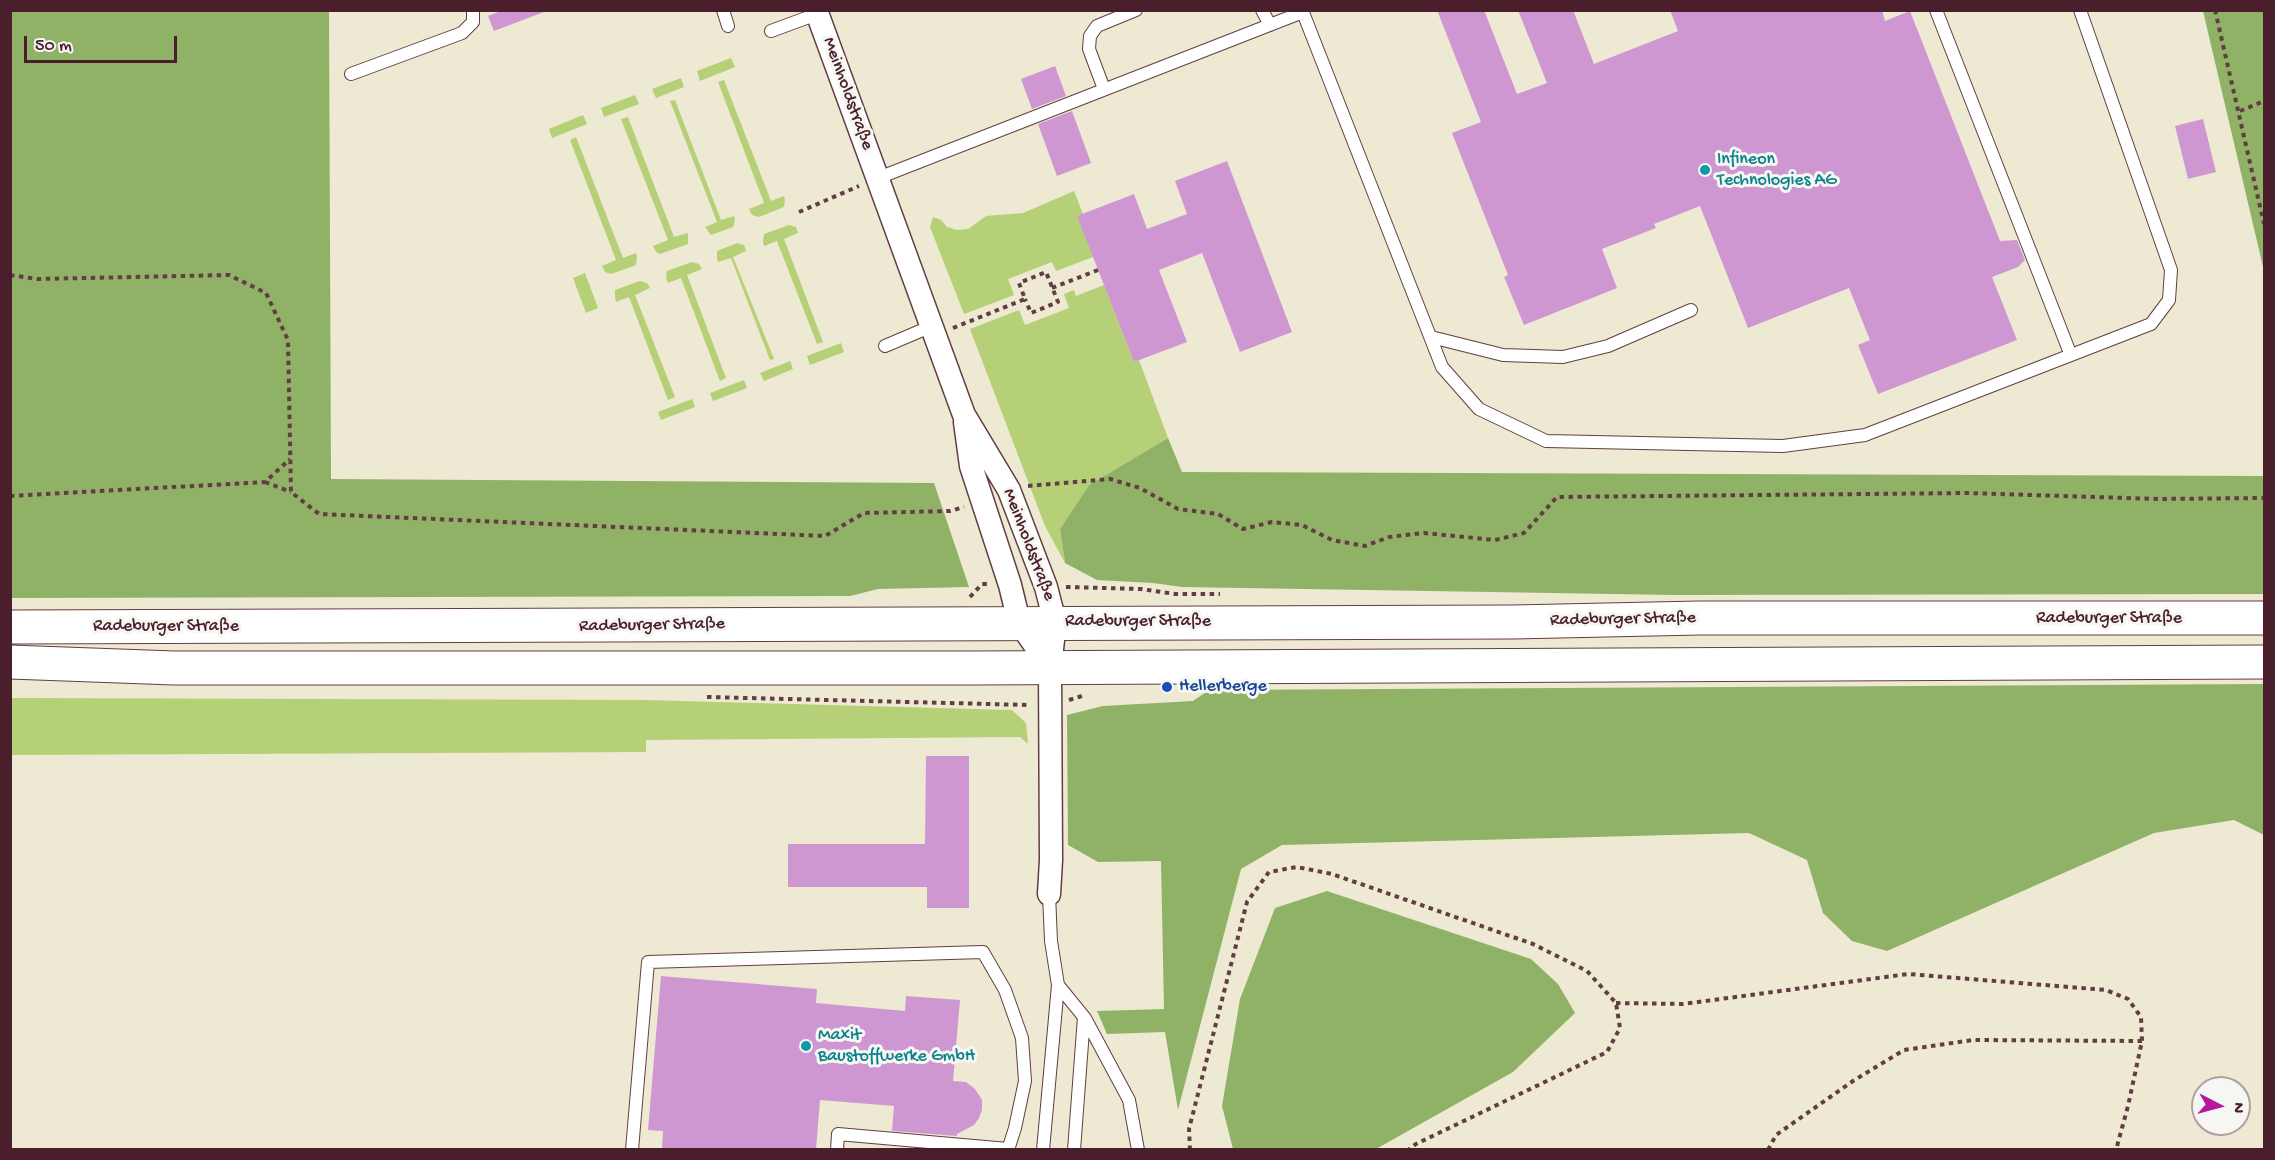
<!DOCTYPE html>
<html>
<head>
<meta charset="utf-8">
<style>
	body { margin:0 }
	#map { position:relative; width:2275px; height:1160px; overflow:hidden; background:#eee9d2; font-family:"Gochi Hand",sans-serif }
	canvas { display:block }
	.frame { position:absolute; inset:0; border:12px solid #4a1f2b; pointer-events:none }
	.north { position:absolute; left:2191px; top:1076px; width:60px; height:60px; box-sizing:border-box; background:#f6f6f2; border:2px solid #b1a0a2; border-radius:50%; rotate:96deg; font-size:16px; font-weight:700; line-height:24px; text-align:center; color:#4a1f2b }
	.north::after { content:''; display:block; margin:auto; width:21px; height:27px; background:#b5179e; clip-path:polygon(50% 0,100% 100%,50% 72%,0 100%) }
	.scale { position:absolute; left:24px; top:36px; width:153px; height:27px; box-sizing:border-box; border:3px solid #4a1f2b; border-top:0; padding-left:8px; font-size:18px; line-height:21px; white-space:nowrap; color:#4a1f2b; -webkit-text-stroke:4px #f6f6f2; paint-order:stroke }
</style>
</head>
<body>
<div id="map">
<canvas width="2275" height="1160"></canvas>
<div class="frame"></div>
<div class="north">N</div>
<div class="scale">50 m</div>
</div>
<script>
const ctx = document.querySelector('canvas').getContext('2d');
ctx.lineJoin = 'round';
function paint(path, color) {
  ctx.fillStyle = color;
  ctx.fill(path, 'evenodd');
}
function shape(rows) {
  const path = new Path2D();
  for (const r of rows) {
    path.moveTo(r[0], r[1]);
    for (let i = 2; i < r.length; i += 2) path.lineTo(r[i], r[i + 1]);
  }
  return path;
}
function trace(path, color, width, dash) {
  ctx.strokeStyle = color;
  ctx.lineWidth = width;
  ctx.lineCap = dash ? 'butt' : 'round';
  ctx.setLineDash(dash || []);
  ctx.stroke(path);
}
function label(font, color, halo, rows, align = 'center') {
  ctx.font = font + ' "Gochi Hand",sans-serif';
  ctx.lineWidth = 6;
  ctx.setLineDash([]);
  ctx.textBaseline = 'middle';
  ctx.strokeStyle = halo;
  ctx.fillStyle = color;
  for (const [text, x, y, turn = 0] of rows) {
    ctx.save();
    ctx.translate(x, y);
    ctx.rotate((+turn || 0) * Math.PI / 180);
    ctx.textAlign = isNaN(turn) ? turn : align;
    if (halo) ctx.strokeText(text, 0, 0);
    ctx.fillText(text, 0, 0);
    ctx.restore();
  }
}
paint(shape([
	[731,58,735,67,700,81,697,71],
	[681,78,684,87,656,98,652,89],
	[724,80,771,201,784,196,785,200,784,207,759,217,752,215,749,209,764,203,718,82],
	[635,95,639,104,604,117,601,108],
	[675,100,721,220,734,216,735,220,733,227,711,235,705,227,717,222,670,101],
	[583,115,587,124,552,138,549,129],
	[628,117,674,237,688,233,688,244,660,254,656,252,653,246,668,240,621,119],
	[576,137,623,258,636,253,637,257,636,265,611,274,605,272,602,266,616,260,570,140],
	[1074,191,1083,214,1093,257,1056,271,1052,262,1008,279,1014,295,964,314,930,227,933,217,941,220,947,227,957,230,968,229,986,216,1023,213],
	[789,225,796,227,798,233,784,239,823,342,817,344,777,241,764,246,763,242,764,234],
	[737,243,744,245,746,251,733,257,774,359,770,360,731,258,718,262,717,258,717,251],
	[692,262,699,264,702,269,687,275,726,378,720,381,681,278,668,283,666,278,667,271],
	[585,273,598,308,586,313,573,278],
	[640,281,647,283,650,288,635,295,675,397,668,400,629,297,616,302,615,297,615,290],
	[1104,285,1134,362,1139,360,1168,438,1089,485,1060,529,1065,563,1045,526,970,329,1019,310,1025,325,1069,308,1064,294,1074,290,1076,296],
	[841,343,844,352,810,365,807,356],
	[790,361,793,369,764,381,760,373],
	[744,380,747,388,713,401,710,393],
	[692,399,695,407,661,420,658,412],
	[11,698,645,700,1012,710,1026,723,1028,744,1020,737,646,740,646,752,11,755]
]), '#b5d076');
paint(shape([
	[10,11,329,11,331,479,934,483,969,587,878,589,850,596,11,598],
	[2203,11,2264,11,2264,271],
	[1168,438,1182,472,2264,476,2264,594,1674,595,1182,587,1153,583,1097,580,1065,563,1060,529,1089,485],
	[2264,684,2264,835,2234,820,2154,833,1887,951,1852,941,1823,913,1807,860,1749,833,1282,845,1241,869,1178,1110,1165,1032,1107,1034,1097,1011,1164,1009,1161,861,1098,862,1068,845,1067,715,1103,706,1193,701,1209,690],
	[1327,891,1531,959,1558,984,1575,1013,1513,1072,1376,1149,1233,1149,1222,1106,1240,999,1275,908]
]), '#90b267');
paint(shape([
	[503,10,544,10,544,12,494,31,488,16],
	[1437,10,1484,10,1517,94,1547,83,1518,10,1573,10,1594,64,1678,31,1670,10,1882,10,1885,21,1910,11,2000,241,2017,240,2025,260,2018,267,1992,277,2017,340,1878,394,1858,345,1870,340,1849,288,1748,328,1700,206,1654,224,1656,228,1602,249,1617,288,1524,325,1504,277,1508,275,1452,133,1481,122],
	[1055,66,1066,96,1032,109,1021,79],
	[1072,111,1091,163,1057,176,1038,124],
	[2203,119,2216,172,2188,179,2175,126],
	[1227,161,1292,332,1240,352,1202,253,1159,270,1187,342,1134,362,1077,216,1134,194,1147,229,1187,214,1175,181],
	[926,756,969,756,969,908,927,908,927,887,788,887,788,844,925,844],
	[661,976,817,989,816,1003,905,1011,906,996,960,1000,953,1081,966,1082,975,1089,982,1100,982,1110,979,1118,974,1125,957,1134,957,1136,892,1131,894,1106,820,1100,816,1149,662,1149,663,1131,648,1130]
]), '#cf97d2');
const service = shape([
	[723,10,728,26],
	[1262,10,1270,25],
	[1302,10,1442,367,1479,409,1546,441,1783,446,1865,435,2151,324,2169,300,2171,270,2080,10],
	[1936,10,2070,353],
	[771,31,817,14],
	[351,74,462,33,473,22,473,10],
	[1104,89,1089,49,1090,36,1097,26,1136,10],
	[878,178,1303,12],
	[1431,337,1503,355,1563,357,1608,346,1691,310],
	[885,346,932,326],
	[1058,985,1084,1017,1074,1150],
	[1085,1018,1129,1100,1138,1150],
	[632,1150,648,962,983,952,1005,990,1022,1038,1025,1081,1015,1128,1008,1150],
	[837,1150,838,1134,1008,1149],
	[1043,1150,1058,985,1051,941,1049,894]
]);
const minor = shape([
	[816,10,964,415,1009,490,1046,587,1055,622,1050,667,1051,860,1049,894],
	[965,422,971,466,1010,585,1019,622,1050,667]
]);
const primary = shape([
	[10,627,1513,622,1699,618,2264,618],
	[10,662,174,668,972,668,2264,662]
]);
trace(service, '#633d44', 14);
trace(minor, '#633d44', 25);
trace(primary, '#633d44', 35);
trace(shape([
	[2215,10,2264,224],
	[2240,111,2264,101],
	[799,212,859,186],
	[10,275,37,279,229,275,266,293,288,340,291,492,319,514,825,536,864,513,950,511,964,507],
	[1052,288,1098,270],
	[953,328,1025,299,1019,283,1046,272,1058,302,1031,313,1025,299],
	[265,482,291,492],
	[1028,486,1110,479,1140,488,1178,509,1218,514,1243,529,1272,522,1302,525,1332,540,1365,546,1389,537,1424,533,1495,540,1524,533,1557,497,1968,493,2158,499,2264,498],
	[10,496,265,482,290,459],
	[1066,587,1141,589,1175,594,1220,594],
	[970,597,982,584,989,584],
	[707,697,1029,705],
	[1069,700,1085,695],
	[1616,1003,1683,1004,1908,974,2106,990,2128,999,2141,1017,2142,1041,2128,1106,2116,1150],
	[1190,1150,1189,1129,1247,902,1269,872,1297,867,1332,874,1533,944,1587,971,1616,1003,1620,1028,1607,1052,1416,1144,1408,1150],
	[1768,1150,1776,1135,1853,1081,1904,1050,1973,1040,2142,1041]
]), '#633d44', 4, [4.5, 4.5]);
trace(service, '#fff', 12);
trace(minor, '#fff', 22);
trace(primary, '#fff', 33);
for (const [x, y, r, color] of [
	[1705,170,6,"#0f9aa8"],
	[1167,687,6,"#1a4fb4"],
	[806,1046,6,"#0f9aa8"]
]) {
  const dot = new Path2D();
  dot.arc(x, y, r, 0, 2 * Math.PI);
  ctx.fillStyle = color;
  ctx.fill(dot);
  trace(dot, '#f6f6f2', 2);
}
label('18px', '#4a1f2b', '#f6f6f2', [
	["Meinholdstraße",847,94,70],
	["Meinholdstraße",1028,545,69],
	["Radeburger Straße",2109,619],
	["Radeburger Straße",1623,620,-1],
	["Radeburger Straße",1138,622],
	["Radeburger Straße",652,626,-1],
	["Radeburger Straße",166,627]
]);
label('18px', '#0d838f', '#f6f6f2', [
	["Infineon",1717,160],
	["Technologies AG",1717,181],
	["Maxit",818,1036],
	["Baustoffwerke GmbH",818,1057]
], 'left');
label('18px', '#164399', '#f6f6f2', [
	["Hellerberge",1179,687]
], 'left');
</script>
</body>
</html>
